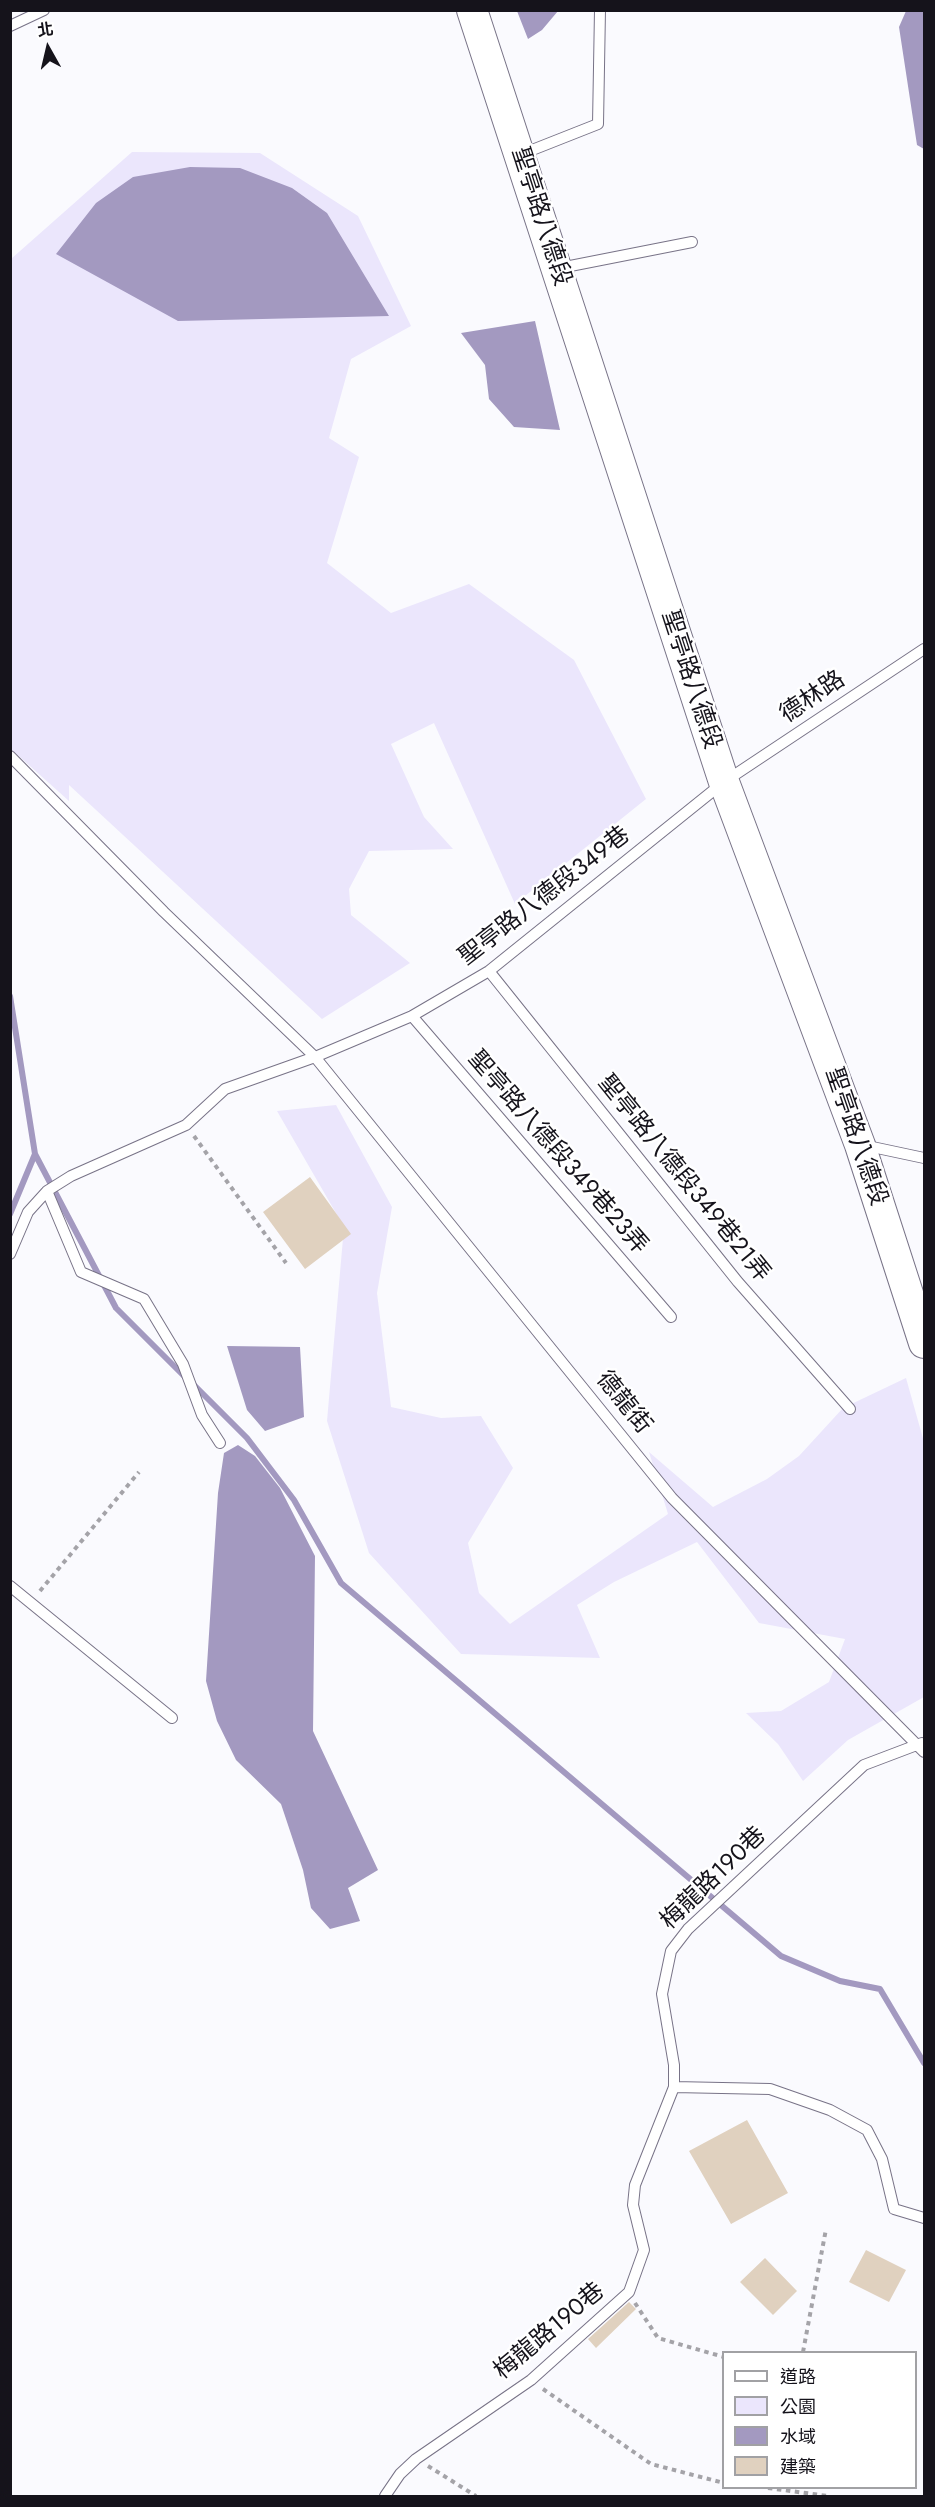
<!DOCTYPE html>
<html>
<head>
<meta charset="utf-8">
<style>
	body { margin:0 }
	#map { position:relative; width:935px; height:2507px; overflow:hidden; background:#fafafe; font-family:Jost,"Noto Sans TC",sans-serif }
	canvas { display:block }
	.frame { position:absolute; inset:0; border:12px solid #15131b; pointer-events:none }
	.legend { position:absolute; left:722px; top:2351px; width:195px; height:138px; box-sizing:border-box; background:#fff; border:2px solid #a1a1a4; margin:0; padding:8px 10px; list-style:none; font-size:18px; color:#15131b }
	.legend li { display:flex; align-items:center; gap:12px; height:30px }
	.legend b { width:30px; border:2px solid #a1a1a4 }
	.north { position:absolute; left:18px; top:18px; width:60px; height:60px; -webkit-text-stroke:4px #fff; paint-order:stroke; rotate:352deg; font-size:16px; font-weight:700; line-height:24px; text-align:center; color:#15131b }
	.north::after { content:''; display:block; margin:auto; width:21px; height:27px; background:#15131b; clip-path:polygon(50% 0,100% 100%,50% 72%,0 100%) }
</style>
</head>
<body>
<div id="map">
<canvas width="935" height="2507"></canvas>
<div class="frame"></div>
<ul class="legend">
<li><b style="height:8px;background:#fff"></b>道路</li>
<li><b style="height:16px;background:#ebe6fc"></b>公園</li>
<li><b style="height:16px;background:#a399c0"></b>水域</li>
<li><b style="height:16px;background:#e0d1bf"></b>建築</li>
</ul>
<div class="north">北</div>
</div>
<script>
const ctx = document.querySelector('canvas').getContext('2d');
ctx.lineJoin = 'round';
function paint(path, color) {
  ctx.fillStyle = color;
  ctx.fill(path, 'evenodd');
}
function shape(rows) {
  const path = new Path2D();
  for (const r of rows) {
    path.moveTo(r[0], r[1]);
    for (let i = 2; i < r.length; i += 2) path.lineTo(r[i], r[i + 1]);
  }
  return path;
}
function trace(path, color, width, dash) {
  ctx.strokeStyle = color;
  ctx.lineWidth = width;
  ctx.lineCap = dash ? 'butt' : 'round';
  ctx.setLineDash(dash || []);
  ctx.stroke(path);
}
function label(font, color, halo, rows, align = 'center') {
  ctx.font = font + ' Jost,"Noto Sans TC",sans-serif';
  ctx.lineWidth = 5;
  ctx.setLineDash([]);
  ctx.textBaseline = 'middle';
  ctx.strokeStyle = halo;
  ctx.fillStyle = color;
  for (const [text, x, y, turn = 0] of rows) {
    ctx.save();
    ctx.translate(x, y);
    ctx.rotate((+turn || 0) * Math.PI / 180);
    ctx.textAlign = isNaN(turn) ? turn : align;
    if (halo) ctx.strokeText(text, 0, 0);
    ctx.fillText(text, 0, 0);
    ctx.restore();
  }
}
paint(shape([
	[132,152,260,153,358,216,411,326,351,359,329,438,359,457,327,563,391,613,469,584,574,660,646,799,515,904,434,723,391,744,424,817,453,849,369,851,349,889,351,915,410,963,322,1019,69,785,69,801,11,749,11,259],
	[336,1105,392,1207,377,1293,391,1407,441,1418,481,1416,513,1468,468,1543,479,1593,510,1624,668,1514,649,1452,713,1507,767,1479,799,1456,843,1408,906,1378,924,1442,924,1697,848,1740,803,1781,778,1744,746,1713,781,1711,829,1682,845,1639,759,1623,697,1542,614,1582,577,1605,600,1658,461,1654,369,1553,327,1421,344,1227,277,1111]
]), '#ebe6fc');
paint(shape([
	[517,11,517,10,558,11,542,30,528,39],
	[906,11,924,11,924,149,917,145,899,27],
	[190,167,240,168,292,188,327,213,389,316,178,321,56,254,96,203,133,177],
	[535,321,560,430,514,427,489,399,485,365,461,333],
	[227,1346,300,1347,304,1417,265,1431,247,1410],
	[238,1445,255,1456,280,1488,315,1556,313,1731,378,1870,348,1888,360,1921,330,1929,311,1908,303,1870,281,1804,236,1760,217,1721,206,1681,218,1493,224,1453]
]), '#a399c0');
trace(shape([
	[10,996,35,1154,116,1308,184,1376],
	[10,1214,35,1154],
	[194,1385,247,1438,294,1500,341,1583,781,1956,840,1981,880,1989,924,2063]
]), '#a399c0', 6);
paint(shape([
	[310,1177,351,1234,305,1269,263,1212],
	[747,2120,788,2193,731,2224,689,2151],
	[866,2250,906,2270,889,2302,849,2282],
	[765,2258,797,2291,773,2315,740,2282],
	[629,2302,636,2309,596,2348,588,2339]
]), '#e0d1bf');
const lane = shape([
	[10,26,44,10],
	[522,154,598,124,600,10],
	[560,268,692,242],
	[10,756,164,912,315,1057,672,1498,924,1752],
	[489,971,738,1282,850,1409],
	[412,1016,671,1317],
	[863,1145,924,1158],
	[47,1191,71,1176,186,1125,225,1089,315,1057,412,1016,489,971,724,782,924,649],
	[10,1254,28,1212,47,1191,81,1272,144,1299,183,1364,202,1415,220,1443],
	[10,1586,172,1718],
	[674,2087,770,2089,830,2110,867,2130,882,2159,894,2209,924,2218],
	[385,2496,400,2474,416,2459,531,2380,629,2292,644,2250,633,2205,635,2185,674,2087,674,2065,662,1994,671,1951,688,1929,864,1765,922,1743]
]);
const secondary = shape([
	[472,10,724,782,860,1145,924,1343]
]);
trace(lane, '#787387', 12);
trace(secondary, '#787387', 32);
trace(shape([
	[194,1136,286,1263],
	[40,1591,139,1472],
	[635,2303,658,2338,724,2357],
	[803,2352,826,2229],
	[543,2389,651,2464,724,2483],
	[428,2466,476,2496],
	[768,2488,828,2496]
]), '#a4a3a8', 4, [4.5, 4.5]);
trace(lane, '#fff', 10);
trace(secondary, '#fff', 30);
label('24px', '#15131b', '#fff', [
	["聖亭路八德段",540,217,72],
	["聖亭路八德段",690,680,72],
	["德林路",813,698,-34],
	["聖亭路八德段349巷",545,897,-38],
	["聖亭路八德段",855,1137,71],
	["聖亭路八德段349巷23弄",557,1153,49],
	["聖亭路八德段349巷21弄",683,1179,51],
	["德龍街",623,1403,51],
	["梅龍路190巷",714,1879,-44],
	["梅龍路190巷",550,2332,-40]
]);
</script>
</body>
</html>
